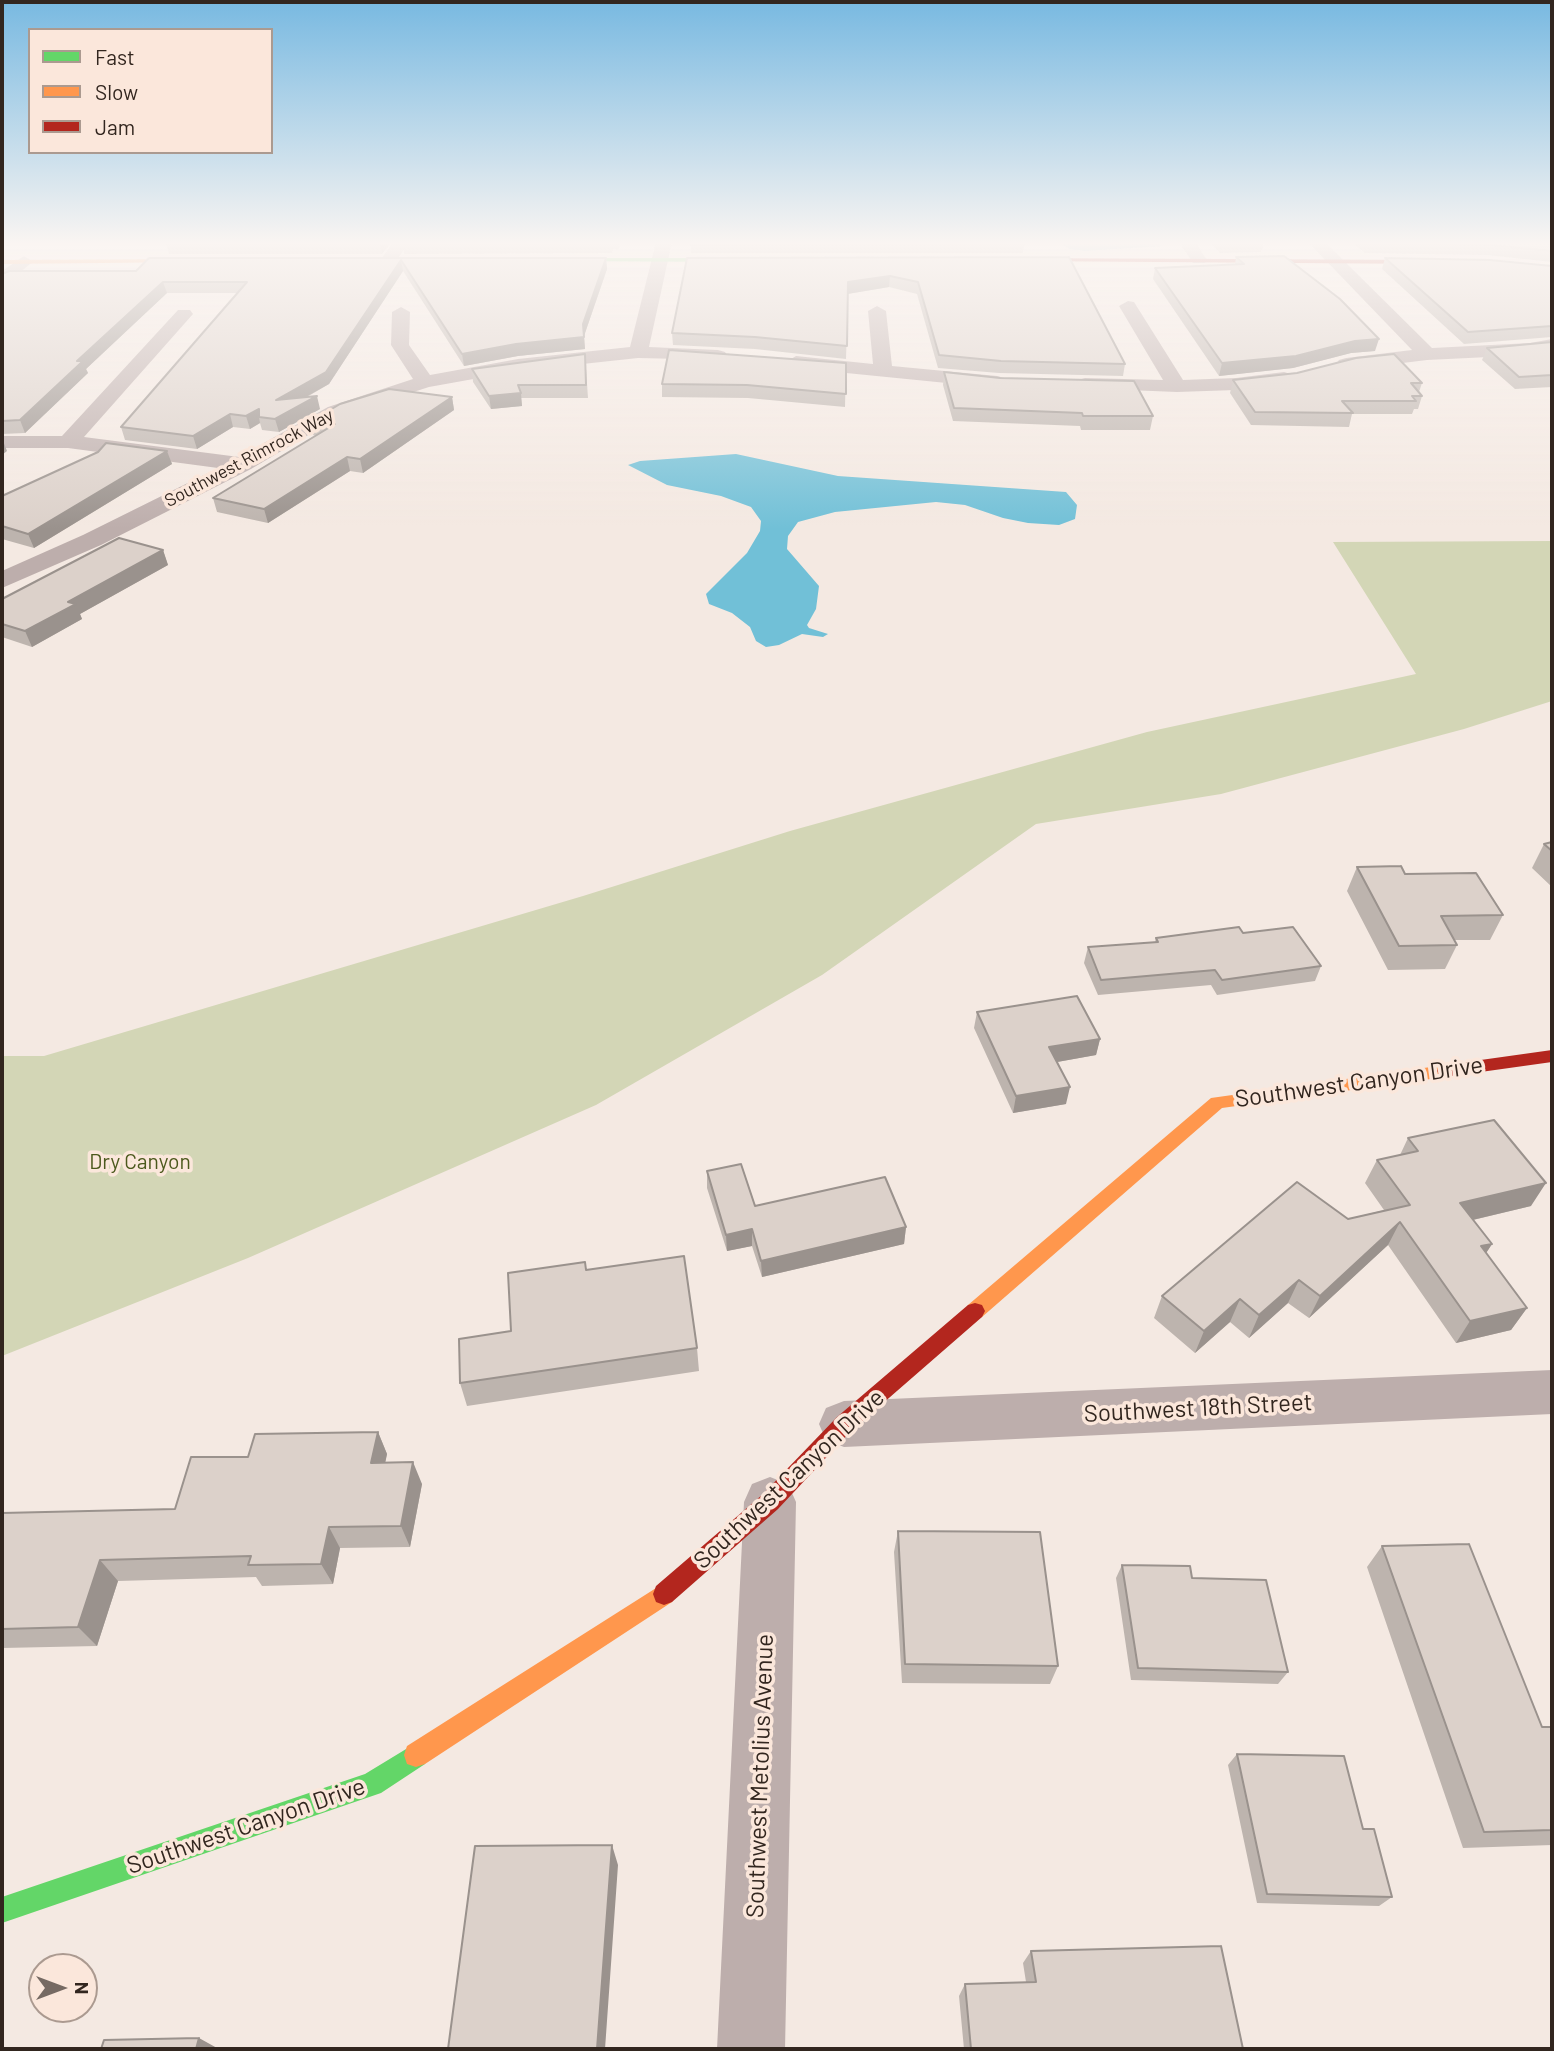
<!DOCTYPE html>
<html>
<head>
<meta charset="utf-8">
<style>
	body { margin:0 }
	#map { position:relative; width:1554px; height:2051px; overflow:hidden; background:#f4e9e2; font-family:Barlow,sans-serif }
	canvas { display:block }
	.frame { position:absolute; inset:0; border:4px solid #32261f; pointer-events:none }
	.legend { position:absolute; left:28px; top:28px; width:245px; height:126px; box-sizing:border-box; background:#fbe7db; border:2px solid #ab9a90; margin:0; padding:9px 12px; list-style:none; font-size:21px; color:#32261f }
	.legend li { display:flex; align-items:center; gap:14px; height:35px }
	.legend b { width:35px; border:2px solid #ab9a90 }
	.north { position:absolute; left:28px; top:1953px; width:70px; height:70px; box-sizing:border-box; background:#fbe7db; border:2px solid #ab9a90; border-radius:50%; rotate:90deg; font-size:19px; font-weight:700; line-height:28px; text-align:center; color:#32261f }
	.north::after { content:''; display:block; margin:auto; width:24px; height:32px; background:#766a63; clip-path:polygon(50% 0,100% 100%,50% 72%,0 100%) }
</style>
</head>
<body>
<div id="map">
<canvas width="1554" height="2051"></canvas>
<div class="frame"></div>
<ul class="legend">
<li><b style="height:9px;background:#63d668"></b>Fast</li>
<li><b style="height:9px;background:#ff974d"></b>Slow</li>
<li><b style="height:9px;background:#b3261e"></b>Jam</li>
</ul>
<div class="north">N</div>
</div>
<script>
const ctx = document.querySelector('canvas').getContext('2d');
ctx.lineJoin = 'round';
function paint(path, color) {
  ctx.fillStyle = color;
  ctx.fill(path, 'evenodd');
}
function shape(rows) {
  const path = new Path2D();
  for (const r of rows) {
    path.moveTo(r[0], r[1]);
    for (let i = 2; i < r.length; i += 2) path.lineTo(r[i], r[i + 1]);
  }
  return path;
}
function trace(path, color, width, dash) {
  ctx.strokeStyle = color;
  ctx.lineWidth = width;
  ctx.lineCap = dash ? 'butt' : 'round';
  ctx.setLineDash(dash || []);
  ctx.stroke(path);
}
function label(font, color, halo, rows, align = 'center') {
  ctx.font = font + ' Barlow,sans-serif';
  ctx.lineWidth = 7;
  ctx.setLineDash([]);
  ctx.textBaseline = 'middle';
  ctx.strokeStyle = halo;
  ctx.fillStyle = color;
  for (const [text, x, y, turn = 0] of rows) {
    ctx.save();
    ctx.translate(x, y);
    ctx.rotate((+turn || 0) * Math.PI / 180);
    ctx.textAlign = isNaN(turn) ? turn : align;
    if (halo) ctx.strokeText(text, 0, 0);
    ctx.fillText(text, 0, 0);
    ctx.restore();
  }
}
paint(shape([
	[1552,541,1552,701,1464,729,1221,794,1036,824,822,975,596,1105,248,1258,2,1356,2,1056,44,1056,583,896,790,831,1147,732,1416,674,1333,542]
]), '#d3d6b6');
paint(shape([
	[1064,242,1158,242,1162,246,1085,251,1070,249,1063,245],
	[736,454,838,476,1066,492,1077,505,1075,519,1059,525,1028,523,1003,518,965,505,936,502,835,512,798,522,788,536,787,549,819,586,816,609,807,625,809,628,828,634,823,637,802,634,779,645,766,647,756,641,750,627,732,613,709,604,706,594,747,553,760,531,761,521,751,507,721,496,667,485,628,465,640,461]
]), '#71c0d7');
paint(shape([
	[393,242,409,242,394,264,382,264,380,261,393,242],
	[656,242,672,242,649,347,718,350,725,352,728,356,725,360,638,358,518,371,429,387,342,415,251,469,101,545,2,588,2,571,83,535,218,468,68,448,2,448,2,436,62,436,178,310,190,310,193,314,84,437,239,457,328,407,413,379,391,345,392,312,401,307,410,312,409,345,430,375,518,359,630,347,656,242],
	[1179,242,1195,242,1207,260,1205,263,1193,263,1179,242],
	[1308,242,1325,242,1432,348,1530,343,1552,339,1552,351,1530,355,1427,360,1346,370,1339,368,1336,364,1339,360,1346,358,1412,350,1308,242],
	[24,256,32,261,30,264,8,283,2,284,2,271,24,256],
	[1128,301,1134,302,1183,380,1236,378,1284,372,1291,374,1294,378,1291,382,1284,384,1236,390,1177,392,1078,388,1075,384,1078,380,1085,378,1163,380,1119,306,1128,301],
	[877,306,886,311,892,366,997,376,1004,378,1007,382,1004,386,997,388,796,368,786,362,796,356,873,364,868,311,877,306],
	[1552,1370,1552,1414,844,1447,826,1440,819,1424,826,1408,844,1401,1552,1370],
	[770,1477,788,1484,796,1502,785,2049,717,2049,744,1502,752,1484,770,1477]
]), '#bdaeac');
paint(shape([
	[553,258,738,258,741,260,738,262,551,261,553,258],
	[416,1743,425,1746,428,1755,425,1764,381,1793,2,1923,2,1897,365,1774,416,1743]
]), '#63d668');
paint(shape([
	[199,259,201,262,2,264,2,260,199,259],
	[1445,1065,1451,1067,1453,1071,1451,1075,1445,1077,1222,1108,982,1317,975,1319,968,1317,965,1311,968,1305,1211,1098,1445,1065],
	[664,1583,672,1586,675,1594,672,1602,425,1764,416,1767,407,1764,404,1755,407,1746,664,1583]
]), '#ff974d');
paint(shape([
	[1019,258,1435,260,1438,262,1435,264,1017,261,1019,258],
	[1552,1050,1552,1062,1445,1077,1439,1075,1437,1071,1439,1067,1445,1065,1552,1050],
	[975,1303,982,1305,985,1311,982,1317,851,1431,778,1509,672,1602,664,1605,656,1602,653,1594,656,1586,762,1495,837,1417,968,1305,975,1303]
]), '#b3261e');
paint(shape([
	[391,242,382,254,169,254,166,243],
	[403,242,621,242,618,250,613,249,612,253,404,254],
	[1210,242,1264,242,1261,252,1220,253],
	[1352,242,1552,242,1552,262,1487,255,1365,253],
	[1024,244,1023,253,691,253,691,245],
	[1069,257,1125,364,1123,376,999,373,938,368,917,294,889,287,848,294,846,359,755,349,673,345,672,333,687,258],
	[1236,257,1375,351,1351,353,1293,368,1219,376,1153,279,1155,268,1235,265],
	[149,258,606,258,607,269,584,336,585,349,518,356,464,366,403,271,329,384,307,397,320,409,279,432,262,430,260,423,250,429,233,427,197,449,125,440,121,427,237,293,167,293,86,369,88,373,25,433,2,434,2,274,136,271],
	[1385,258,1552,266,1552,337,1464,344,1382,269],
	[1552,342,1552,387,1515,389,1482,360,1487,348],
	[585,354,588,398,521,398,522,406,491,409,473,382,472,369],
	[846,363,845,407,748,398,662,397,662,384],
	[944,372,1153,416,1150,430,1081,430,1080,426,953,421,943,385],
	[1233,380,1422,383,1419,392,1422,396,1418,409,1414,409,1412,414,1352,414,1349,427,1251,425,1230,393],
	[452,397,454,410,363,473,350,471,268,523,217,512,213,498,316,436,313,435,310,422],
	[167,451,172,464,34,548,2,539,2,496],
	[163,550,168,565,80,614,82,619,32,647,2,637,2,599],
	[1552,842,1552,887,1532,868,1544,844],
	[1357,867,1405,874,1503,915,1490,940,1454,940,1457,945,1445,969,1388,970,1347,891],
	[1243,933,1321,966,1315,981,1217,995,1211,985,1098,995,1084,963,1088,947,1155,942,1156,938],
	[977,1012,1100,1039,1096,1055,1057,1062,1066,1104,1013,1113,974,1028],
	[1408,1138,1531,1206,1473,1220,1492,1244,1486,1253,1527,1308,1511,1330,1456,1343,1388,1245,1309,1318,1288,1303,1249,1338,1230,1322,1195,1353,1154,1318,1162,1296,1348,1219,1384,1210,1365,1183,1377,1160,1400,1155],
	[707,1171,755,1206,906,1227,904,1244,762,1277,752,1246,727,1251,707,1188],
	[585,1262,586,1269,697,1348,699,1371,467,1406,460,1383,511,1331],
	[378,1432,387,1454,385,1462,422,1484,410,1547,340,1548,333,1584,262,1586,256,1577,118,1581,97,1646,2,1648,2,1513,175,1509],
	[898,1531,1058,1666,1050,1684,902,1683,894,1552],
	[1382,1546,1542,1727,1552,1727,1552,1845,1463,1848,1367,1567],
	[1122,1565,1288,1672,1278,1684,1131,1680,1116,1578],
	[1237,1754,1363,1829,1392,1897,1379,1906,1257,1903,1228,1765],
	[1031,1951,1243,2049,964,2049,959,1996,965,1984,1026,1982,1023,1963]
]), '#bdb4ae');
paint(shape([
	[381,242,391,242,382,254,380,243],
	[606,258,607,269,584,336,585,349,518,356,464,366,462,354,583,324],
	[401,260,403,271,329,384,279,412,276,400],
	[890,276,889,287,847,294,848,282],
	[163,282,167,293,86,369,88,373,25,433,20,420,77,361],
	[1379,339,1375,351,1351,353,1293,368,1219,376,1222,363,1355,341],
	[521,393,522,406,491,409,489,396],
	[317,396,320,409,279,432,275,419],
	[452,397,454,410,363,473,360,459],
	[259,409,259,417,260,423,250,429,246,416],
	[230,414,233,427,197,449,193,436],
	[2,438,7,451,2,455],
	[167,451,172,464,34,548,28,534],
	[347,457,350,471,268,523,264,509],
	[163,550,168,565,80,614,82,619,32,647,25,631,68,602],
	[1100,1039,1096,1055,1046,1064,1049,1047],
	[1070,1087,1066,1104,1013,1113,1016,1096],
	[1546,1183,1531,1206,1447,1226,1460,1203],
	[1400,1222,1388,1245,1309,1318,1320,1296],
	[906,1227,904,1244,762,1277,761,1261],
	[752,1229,752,1246,727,1251,726,1235],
	[1492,1244,1477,1267,1481,1246],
	[1299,1280,1288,1303,1249,1338,1259,1315],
	[1240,1299,1230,1322,1195,1353,1204,1331],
	[1527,1308,1511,1330,1456,1343,1470,1321],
	[378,1432,387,1454,381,1484,371,1463],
	[413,1462,422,1484,410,1547,401,1526],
	[329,1527,340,1548,333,1584,321,1564],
	[100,1560,118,1581,97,1646,78,1627],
	[612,1845,618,1865,605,2049,597,2049],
	[199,2038,217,2048,217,2049,196,2049]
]), '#9a928d');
const building = shape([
	[167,242,381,242,380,243,166,243,167,242],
	[403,242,611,242,402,243,403,242],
	[692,242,1011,242,1024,244,691,245,692,242],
	[1367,242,1552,242,1552,251,1491,245,1367,242],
	[1284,256,1340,299,1379,339,1355,341,1296,356,1222,363,1155,268,1244,264,1236,257,1284,256],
	[1069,257,1125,364,1001,361,939,355,918,282,890,276,848,282,847,346,755,337,672,333,687,258,1069,257],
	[149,258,606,258,583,324,584,337,516,344,462,354,401,260,326,372,276,400,317,396,275,419,259,417,259,409,246,416,230,414,193,436,121,427,247,282,163,282,77,361,83,361,20,420,2,421,2,274,9,271,136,271,149,258],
	[1385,258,1490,260,1552,266,1552,326,1468,332,1385,258],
	[1552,342,1552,375,1519,377,1487,348,1552,342],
	[669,350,846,363,846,394,747,385,662,384,669,350],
	[585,354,586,385,518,385,521,393,489,396,472,369,585,354],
	[1394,354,1422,383,1411,383,1422,396,1412,396,1416,401,1342,401,1353,413,1255,412,1233,380,1297,373,1356,358,1394,354],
	[944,372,1000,378,1134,381,1153,416,1083,416,1082,413,954,408,944,372],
	[389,389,452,397,360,459,347,457,264,509,213,498,335,424,310,422,340,404,389,389],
	[106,443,167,451,28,534,2,526,2,496,98,452,106,443],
	[119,538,163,550,68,602,76,604,25,631,2,624,2,599,119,538],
	[1552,842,1552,851,1544,844,1552,842],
	[1401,866,1405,874,1476,873,1503,915,1441,916,1457,945,1399,946,1357,867,1401,866],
	[1239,927,1243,933,1293,927,1321,966,1222,980,1215,970,1101,980,1088,947,1158,942,1156,938,1239,927],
	[1077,996,1100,1039,1049,1047,1070,1087,1016,1096,977,1012,1077,996],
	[1494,1120,1546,1183,1460,1203,1492,1244,1481,1246,1527,1308,1470,1321,1400,1222,1320,1296,1299,1280,1259,1315,1240,1299,1204,1331,1162,1296,1297,1182,1348,1219,1410,1205,1377,1160,1418,1151,1408,1138,1494,1120],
	[741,1164,755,1206,885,1177,906,1227,761,1261,752,1229,726,1235,707,1171,741,1164],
	[684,1256,697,1348,460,1383,459,1339,511,1331,508,1273,585,1262,586,1270,684,1256],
	[378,1432,371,1463,413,1462,401,1526,329,1527,321,1564,248,1565,251,1556,100,1560,78,1627,2,1629,2,1513,175,1509,191,1457,248,1457,255,1434,378,1432],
	[898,1531,1040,1532,1058,1666,905,1664,898,1531],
	[1469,1544,1542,1727,1552,1727,1552,1830,1484,1832,1382,1546,1469,1544],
	[1122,1565,1190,1566,1192,1578,1266,1580,1288,1672,1138,1668,1122,1565],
	[1237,1754,1344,1756,1363,1829,1374,1829,1392,1897,1267,1894,1237,1754],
	[612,1845,597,2049,448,2049,475,1846,612,1845],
	[1221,1946,1243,2049,971,2049,965,1984,1036,1982,1031,1951,1221,1946],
	[199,2038,196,2049,101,2049,104,2040,199,2038]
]);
paint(building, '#dcd1ca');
trace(building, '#9a928d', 2);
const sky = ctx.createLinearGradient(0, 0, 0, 529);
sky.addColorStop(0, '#78b9e1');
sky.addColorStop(0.46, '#faf5f2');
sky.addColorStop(1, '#faf5f200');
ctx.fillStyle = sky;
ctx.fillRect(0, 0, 1554, 529);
label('18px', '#32261f', '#fbe7db', [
	["Southwest Rimrock Way",249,458,-28]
]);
label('21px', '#4c591d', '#fbe7db', [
	["Dry Canyon",140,1162]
]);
label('24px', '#32261f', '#fbe7db', [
	["Southwest Canyon Drive",1359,1082,-8],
	["Southwest 18th Street",1198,1408,-3],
	["Southwest Canyon Drive",789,1479,-43],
	["Southwest Metolius Avenue",760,1776,-88],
	["Southwest Canyon Drive",246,1826,-19]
]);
</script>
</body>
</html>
